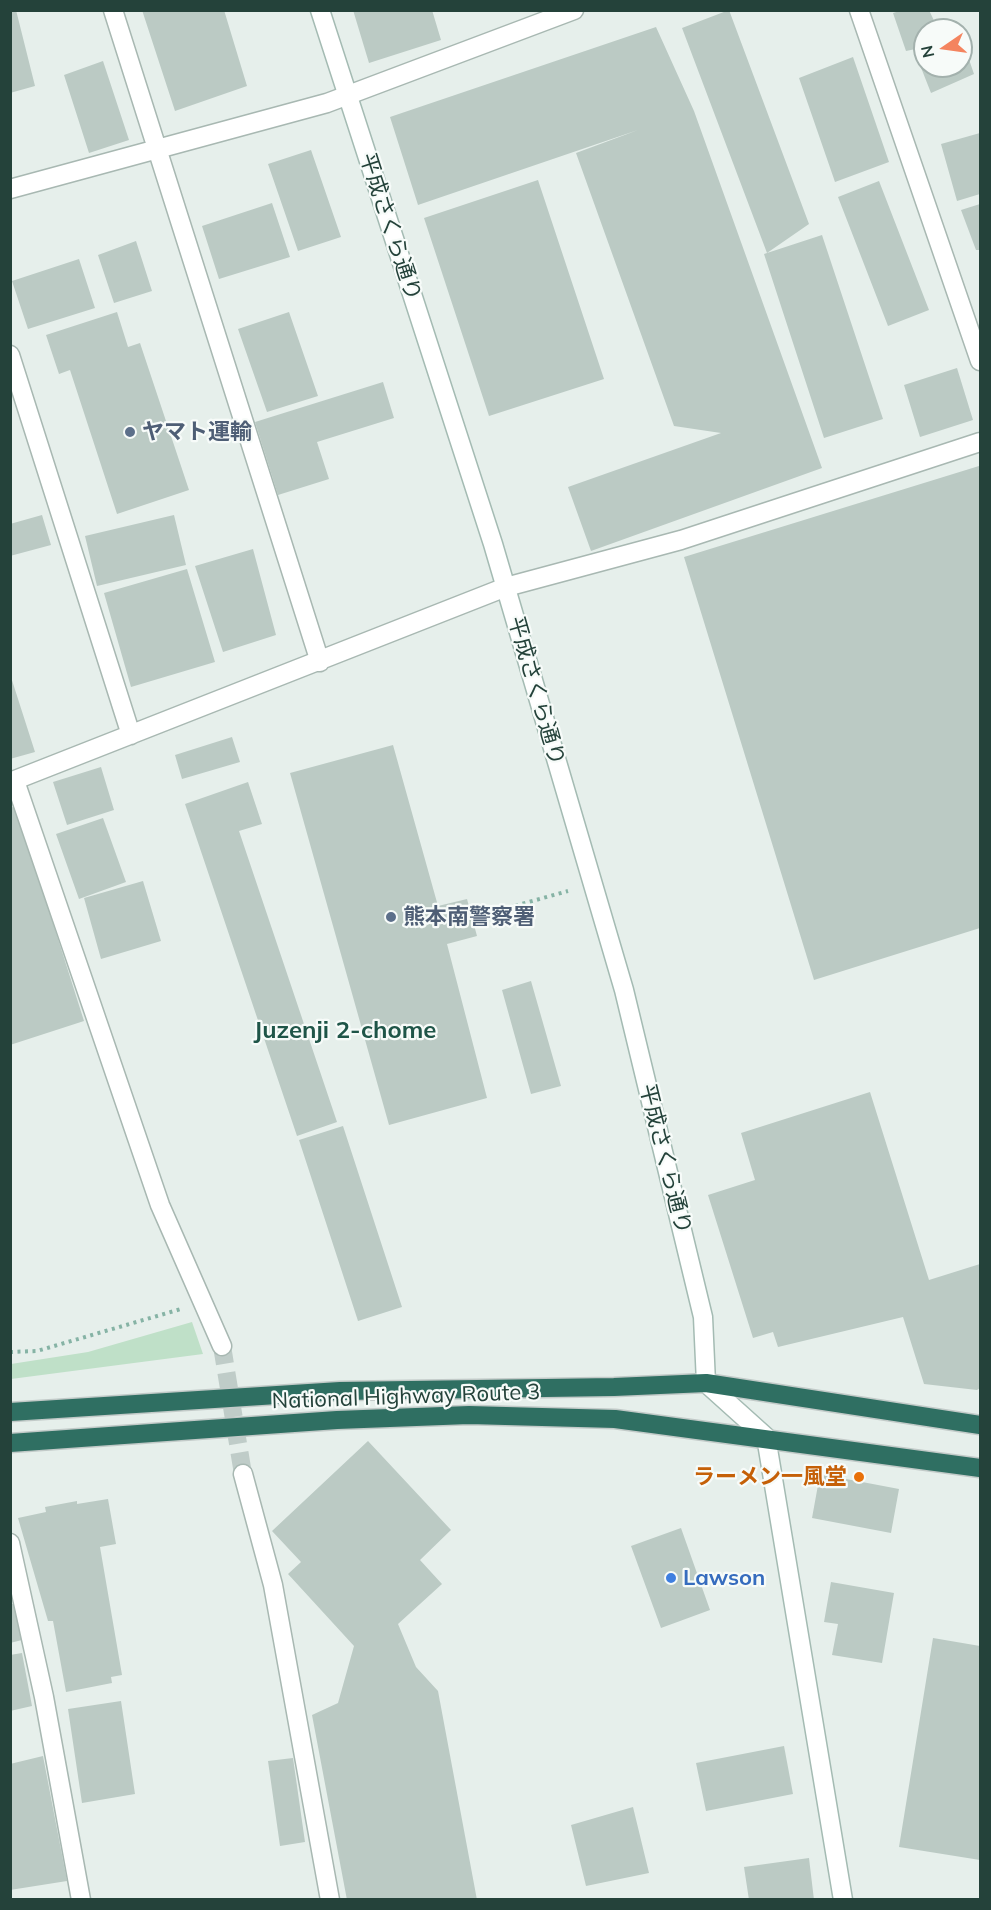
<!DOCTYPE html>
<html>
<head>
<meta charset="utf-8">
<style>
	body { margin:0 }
	#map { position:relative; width:991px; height:1910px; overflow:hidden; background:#e6efeb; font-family:Mulish,sans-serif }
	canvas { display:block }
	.frame { position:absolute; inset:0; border:12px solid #24423a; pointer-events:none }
	.north { position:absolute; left:913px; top:18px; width:60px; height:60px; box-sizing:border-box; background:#f7fbf9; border:2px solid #a3b1ad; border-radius:50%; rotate:257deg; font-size:16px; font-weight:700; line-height:24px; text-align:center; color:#24423a }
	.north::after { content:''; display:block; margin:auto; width:21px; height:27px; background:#f4845f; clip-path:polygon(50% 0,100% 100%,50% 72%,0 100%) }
</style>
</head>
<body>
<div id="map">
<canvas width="991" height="1910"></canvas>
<div class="frame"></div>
<div class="north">N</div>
</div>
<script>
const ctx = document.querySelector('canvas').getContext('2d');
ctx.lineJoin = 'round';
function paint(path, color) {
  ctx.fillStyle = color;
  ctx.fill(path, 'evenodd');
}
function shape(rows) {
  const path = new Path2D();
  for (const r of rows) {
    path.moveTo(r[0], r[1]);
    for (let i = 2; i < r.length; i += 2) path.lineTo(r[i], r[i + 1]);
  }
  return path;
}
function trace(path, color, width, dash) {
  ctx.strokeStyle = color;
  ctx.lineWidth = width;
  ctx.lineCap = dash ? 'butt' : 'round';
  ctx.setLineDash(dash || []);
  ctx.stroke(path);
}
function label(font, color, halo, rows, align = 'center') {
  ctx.font = font + ' Mulish,"Noto Sans JP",sans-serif';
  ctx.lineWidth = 4.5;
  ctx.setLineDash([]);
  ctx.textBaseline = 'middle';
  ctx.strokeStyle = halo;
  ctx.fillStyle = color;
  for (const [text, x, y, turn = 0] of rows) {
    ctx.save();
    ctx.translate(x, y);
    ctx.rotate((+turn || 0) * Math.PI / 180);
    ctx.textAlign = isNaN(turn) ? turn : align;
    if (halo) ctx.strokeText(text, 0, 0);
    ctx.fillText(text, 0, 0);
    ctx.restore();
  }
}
paint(shape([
	[192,1322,203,1354,11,1379,11,1364,88,1352]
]), '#bfe0c8');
paint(shape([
	[10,10,16,10,35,86,10,93],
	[142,10,224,10,247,86,175,111],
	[353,10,432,10,441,40,369,63],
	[729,10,809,224,767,253,682,28],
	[903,10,929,10,937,27,957,21,960,30,925,30,925,47,906,51,893,13],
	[656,27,694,111,822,468,591,551,568,487,721,433,674,426,576,153,638,130,418,205,390,117],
	[961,36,974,74,931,93,920,65,961,66],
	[853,57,889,162,835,182,799,78],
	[103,61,129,140,89,153,64,75],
	[980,133,980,194,957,201,941,144],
	[311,150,341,237,298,251,268,164],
	[538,180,604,379,489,416,424,218],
	[879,181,929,310,888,326,838,197],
	[272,203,290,257,219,279,202,226],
	[980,204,980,250,976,250,961,210],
	[822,235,883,419,824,438,764,254],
	[136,241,152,291,114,303,98,255],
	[79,259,95,308,28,329,12,281],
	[117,312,128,347,140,343,189,490,117,514,70,370,59,374,46,335],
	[289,312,318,396,267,412,238,329],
	[957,368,973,420,920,437,904,385],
	[383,382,394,418,317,442,329,479,278,495,255,422],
	[979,466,980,928,814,980,684,557],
	[42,515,51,545,10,556,10,524],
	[174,515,186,565,97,586,85,536],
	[253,549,276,635,223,652,195,566],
	[187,569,215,662,131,687,104,593],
	[10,674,35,752,10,759],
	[232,737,240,762,182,779,175,755],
	[393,745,438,906,467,899,477,936,447,944,487,1098,389,1125,290,773],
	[101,767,114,810,67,825,53,782],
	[248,782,262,824,239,831,337,1122,297,1136,185,804],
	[16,806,84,1021,10,1045,10,808],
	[103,818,126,882,79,899,56,834],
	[143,881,161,941,101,959,84,898],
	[531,981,561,1086,531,1094,502,990],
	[870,1092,929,1280,980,1264,980,1388,977,1390,924,1384,903,1317,778,1347,773,1332,753,1338,708,1195,755,1180,741,1133],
	[343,1126,402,1307,358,1321,299,1140],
	[368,1441,451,1530,420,1560,442,1584,398,1624,416,1667,438,1691,477,1900,347,1900,312,1715,338,1703,354,1646,288,1574,301,1562,272,1531],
	[820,1474,899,1489,891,1533,812,1518],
	[108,1499,116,1544,100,1547,122,1675,111,1677,112,1683,66,1692,53,1621,48,1621,18,1518,46,1512,45,1507,77,1501,77,1504],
	[681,1528,710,1610,661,1628,631,1546],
	[831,1582,894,1593,882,1663,832,1655,838,1624,824,1622],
	[10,1604,15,1604,22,1640,10,1643],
	[933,1638,980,1646,980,1860,899,1847],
	[22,1653,32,1706,10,1711,10,1655],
	[121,1701,135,1794,82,1803,68,1709],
	[784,1746,793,1794,706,1811,696,1763],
	[43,1756,67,1881,10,1890,10,1764],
	[293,1758,305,1842,280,1846,268,1761],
	[633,1807,649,1873,586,1886,571,1825],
	[809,1858,814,1900,749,1900,744,1867]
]), '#bbcac4');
trace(shape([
	[222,1346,243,1474]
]), '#bfccc8', 18, [18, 9]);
const street = shape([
	[113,10,320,662],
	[859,10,980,361],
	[10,189,327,103,574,10],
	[10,355,131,735],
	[15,781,160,1205,222,1346],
	[10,782,506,587,681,540,980,442],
	[243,1474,273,1585,330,1900],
	[10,1543,44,1697,81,1900]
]);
const secondary = shape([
	[320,10,493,544,624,990,703,1317,706,1383,766,1437,843,1900]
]);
const highway = shape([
	[10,1412,340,1391,614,1387,706,1383,980,1425],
	[10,1443,337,1420,469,1415,615,1419,980,1468]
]);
trace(street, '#a8b8b2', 21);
trace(secondary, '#a4bbb3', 21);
trace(highway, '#c2cac8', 21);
trace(shape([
	[472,918,568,891],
	[10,1352,37,1351,181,1309]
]), '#86b3a5', 4, [3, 4.5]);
trace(street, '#fff', 18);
trace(secondary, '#fff', 18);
trace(highway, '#2f6f62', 18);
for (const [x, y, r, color] of [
	[130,432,6,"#5c6f8a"],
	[391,917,6,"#5c6f8a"],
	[859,1477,6,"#e8710a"],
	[671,1578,6,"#3f7fe0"]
]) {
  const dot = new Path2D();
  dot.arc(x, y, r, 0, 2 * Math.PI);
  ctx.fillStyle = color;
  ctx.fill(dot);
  trace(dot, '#f7fbf9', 2);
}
label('22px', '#24423a', '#f7fbf9', [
	["平成さくら通り",390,227,72],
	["平成さくら通り",536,691,74],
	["平成さくら通り",665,1159,76],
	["National Highway Route 3",406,1397,-2]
]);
label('bold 22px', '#4e5e75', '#f7fbf9', [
	["ヤマト運輸",142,432],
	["熊本南警察署",403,917]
], 'left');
label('bold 22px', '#c56008', '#f7fbf9', [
	["ラーメン一風堂",847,1477]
], 'right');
label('bold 22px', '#366cbe', '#f7fbf9', [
	["Lawson",683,1578]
], 'left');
label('bold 24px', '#1f5548', '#f7fbf9', [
	["Juzenji 2-chome",345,1031]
]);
</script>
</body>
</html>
